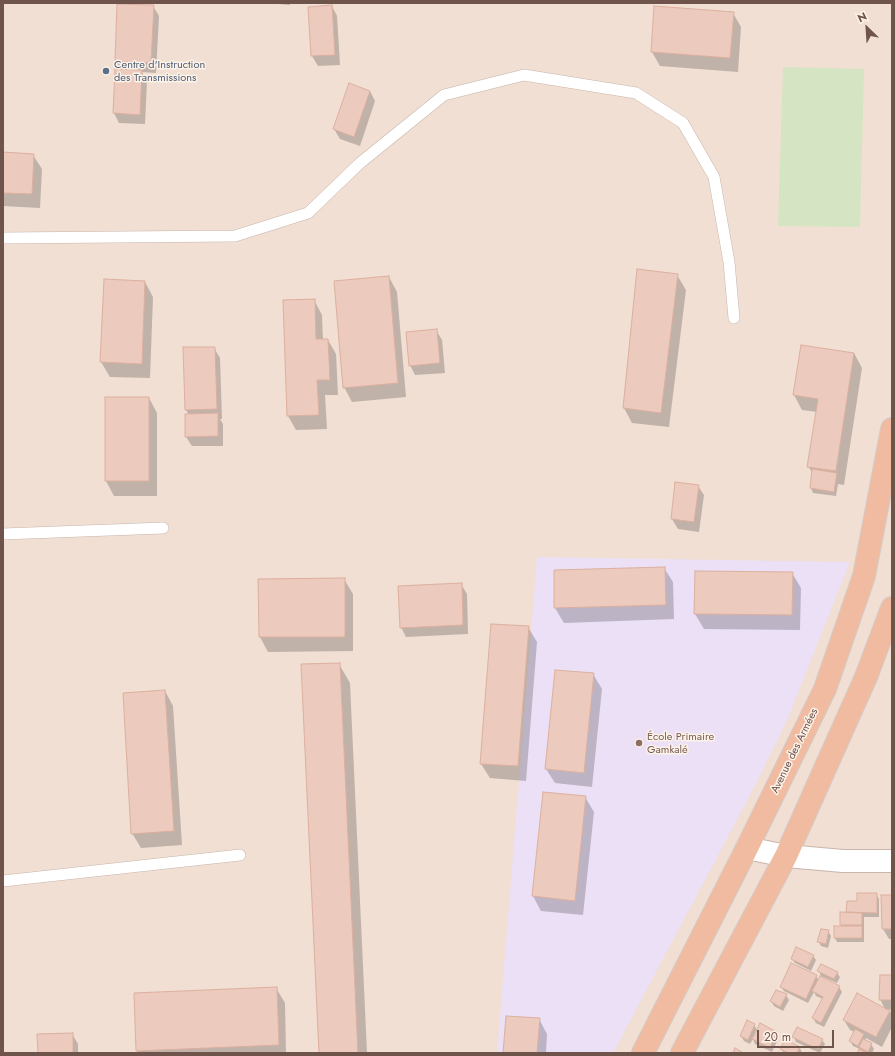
<!DOCTYPE html>
<html>
<head>
<meta charset="utf-8">
<style>
	body { margin:0 }
	#map { position:relative; width:895px; height:1056px; overflow:hidden; background:#f9eee3; font-family:Jost,sans-serif }
	canvas { display:block }
	.frame { position:absolute; inset:0; border:4px solid #6f544c; pointer-events:none }
	.north { position:absolute; left:847px; top:8px; width:40px; height:40px; -webkit-text-stroke:3px #fdf2e8; paint-order:stroke; rotate:335deg; font-size:11px; font-weight:700; line-height:16px; text-align:center; color:#6f544c }
	.north::after { content:''; display:block; margin:auto; width:14px; height:18px; background:#6f544c; clip-path:polygon(50% 0,100% 100%,50% 72%,0 100%) }
	.scale { position:absolute; left:757px; top:1030px; width:77px; height:18px; box-sizing:border-box; border:2px solid #6f544c; border-top:0; padding-left:5px; font-size:12px; line-height:14px; white-space:nowrap; color:#6f544c; -webkit-text-stroke:3px #fdf2e8; paint-order:stroke }
</style>
</head>
<body>
<div id="map">
<canvas width="895" height="1056"></canvas>
<div class="frame"></div>
<div class="north">N</div>
<div class="scale">20 m</div>
</div>
<script>
const ctx = document.querySelector('canvas').getContext('2d');
ctx.lineJoin = 'round';
function paint(path, color) {
  ctx.fillStyle = color;
  ctx.fill(path, 'evenodd');
}
function shape(rows) {
  const path = new Path2D();
  for (const r of rows) {
    path.moveTo(r[0], r[1]);
    for (let i = 2; i < r.length; i += 2) path.lineTo(r[i], r[i + 1]);
  }
  return path;
}
function trace(path, color, width, dash) {
  ctx.strokeStyle = color;
  ctx.lineWidth = width;
  ctx.lineCap = dash ? 'butt' : 'round';
  ctx.setLineDash(dash || []);
  ctx.stroke(path);
}
function label(font, color, halo, rows, align = 'center') {
  ctx.font = font + ' Jost,sans-serif';
  ctx.lineWidth = 3;
  ctx.setLineDash([]);
  ctx.textBaseline = 'middle';
  ctx.strokeStyle = halo;
  ctx.fillStyle = color;
  for (const [text, x, y, turn = 0] of rows) {
    ctx.save();
    ctx.translate(x, y);
    ctx.rotate((+turn || 0) * Math.PI / 180);
    ctx.textAlign = isNaN(turn) ? turn : align;
    if (halo) ctx.strokeText(text, 0, 0);
    ctx.fillText(text, 0, 0);
    ctx.restore();
  }
}
paint(shape([
	[3,3,892,3,892,1053,3,1053]
]), '#f0dfd2');
paint(shape([
	[537,557,850,562,788,718,757,782,613,1053,497,1053]
]), '#ebe0f6');
paint(shape([
	[783,67,864,69,860,227,778,226]
]), '#d5e5c3');
paint(shape([
	[265,3,290,3,290,5],
	[118,5,153,6,159,16,156,73,142,72,147,81,145,124,119,123,114,113,116,70,121,70,116,61],
	[332,6,337,16,340,65,318,66,312,56,309,8],
	[733,13,741,27,738,72,660,66,652,52],
	[370,91,375,101,360,146,340,139,334,129],
	[3,153,33,155,42,169,40,208,3,206],
	[677,275,686,290,669,427,632,423,624,408],
	[389,277,397,292,406,397,352,402,344,387],
	[105,280,145,282,153,297,150,378,110,377,101,362],
	[314,300,322,315,323,340,328,340,336,354,338,395,325,395,327,429,296,430,288,416],
	[436,330,442,340,445,373,415,375,410,365],
	[214,348,220,358,222,419,220,419,223,424,223,446,192,446,186,437,189,415,186,410],
	[854,353,862,368,844,485,838,484,836,496,813,493,811,488,813,474,808,466,817,412,802,410,794,395],
	[106,398,149,398,157,413,157,496,114,496,106,481],
	[676,483,698,486,704,495,699,532,678,529,672,519],
	[664,568,673,582,674,619,564,623,555,608,555,571],
	[696,572,792,573,801,588,800,630,704,629,695,614],
	[344,579,353,594,353,651,268,652,260,637,259,580],
	[461,584,467,594,468,634,406,637,401,627],
	[528,627,537,642,526,781,490,778,481,764],
	[339,664,350,683,367,1053,320,1053],
	[593,674,602,689,592,787,555,783,546,769],
	[165,691,173,706,182,845,141,848,132,833],
	[585,797,594,812,583,915,541,911,533,896],
	[876,894,879,899,879,917,864,917,864,942,837,942,835,938,841,927,841,913,847,913,848,902,858,902],
	[882,896,892,896,892,939,889,939,883,929],
	[828,931,831,936,828,948,821,946,819,942],
	[813,956,816,960,811,971,795,963,792,959],
	[819,971,837,973,840,977,837,983,821,976],
	[816,976,819,981,839,987,842,992,824,1027,816,1023,813,1018,823,999,816,996,814,992,808,1003,784,991,781,987],
	[892,976,892,1010,886,1009,890,1011,892,1016,892,1027,882,1047,866,1038,865,1041,871,1044,874,1049,872,1053,858,1053,860,1049,853,1046,850,1041,855,1032,850,1030,844,1020,885,1009,880,999],
	[276,988,285,1003,286,1053,138,1053,137,1050],
	[786,995,789,1000,783,1011,774,1006,771,1001],
	[539,1019,547,1034,546,1053,504,1053],
	[754,1025,757,1030,777,1032,779,1037,772,1052,755,1044,753,1039,750,1044,744,1041,741,1036],
	[72,1034,78,1044,78,1053,39,1053],
	[794,1037,822,1040,825,1044,820,1053,796,1042],
	[785,1041,800,1048,802,1053,784,1053,781,1049]
]), '#0003');
const building = shape([
	[117,4,154,5,151,63,115,61,117,4],
	[332,5,335,55,311,56,308,7,332,5],
	[654,6,734,12,730,58,651,52,654,6],
	[115,69,142,70,140,115,113,113,115,69],
	[349,83,370,91,354,137,333,129,349,83],
	[3,152,34,154,32,194,3,193,3,152],
	[637,269,678,274,661,413,623,408,637,269],
	[389,276,398,383,343,388,334,281,389,276],
	[104,279,145,281,142,364,100,362,104,279],
	[315,299,316,339,328,339,330,380,317,380,319,415,287,416,283,300,315,299],
	[437,329,440,363,409,366,406,332,437,329],
	[801,345,854,353,836,471,807,467,818,399,793,395,801,345],
	[183,347,215,347,217,409,185,410,183,347],
	[105,397,149,397,149,481,105,481,105,397],
	[218,413,218,436,185,437,185,414,218,413],
	[812,469,837,473,834,492,810,488,812,469],
	[675,482,699,485,694,522,671,519,675,482],
	[665,567,666,605,554,608,554,570,665,567],
	[695,571,793,572,792,615,694,614,695,571],
	[345,578,345,637,259,637,258,579,345,578],
	[462,583,463,625,400,628,398,586,462,583],
	[491,624,529,626,518,766,480,764,491,624],
	[340,663,358,1053,319,1053,301,664,340,663],
	[555,670,594,673,584,773,545,769,555,670],
	[165,690,174,831,131,834,123,693,165,690],
	[543,792,586,796,575,901,532,896,543,792],
	[857,893,877,893,877,913,846,912,847,901,857,901,857,893],
	[881,895,892,895,892,929,882,929,881,895],
	[840,912,862,913,862,925,840,925,840,912],
	[834,926,862,926,862,938,834,938,834,926],
	[821,929,829,930,826,944,817,942,821,929],
	[796,947,814,955,808,967,791,959,796,947],
	[791,963,817,975,806,999,780,987,791,963],
	[821,964,838,972,834,979,817,971,821,964],
	[880,975,892,975,892,1000,879,1000,880,975],
	[820,976,840,986,821,1023,812,1018,823,997,812,991,820,976],
	[277,987,279,1045,136,1051,134,993,277,987],
	[776,990,787,994,780,1007,770,1001,776,990],
	[857,993,890,1011,876,1037,843,1020,857,993],
	[506,1016,540,1018,537,1053,503,1053,506,1016],
	[747,1020,755,1024,748,1040,740,1036,747,1020],
	[760,1023,777,1032,770,1048,752,1039,760,1023],
	[797,1027,823,1039,818,1049,792,1037,797,1027],
	[855,1029,864,1034,858,1046,849,1041,855,1029],
	[73,1033,73,1053,38,1053,37,1034,73,1033],
	[785,1039,800,1047,797,1053,788,1053,780,1049,785,1039],
	[863,1039,872,1043,868,1052,859,1047,863,1039],
	[735,1048,742,1052,742,1053,733,1053,735,1048],
	[859,1049,867,1053,857,1053,859,1049]
]);
paint(building, '#eccabd');
trace(building, '#ddb09f', 1);
const service = shape([
	[3,238,235,236,308,213,360,163,444,95,524,75,636,93,683,123,714,177,729,262,734,318],
	[3,534,163,528],
	[3,881,240,855]
]);
const minor = shape([
	[747,848,786,856,843,861,892,861]
]);
const trunk = shape([
	[643,1053,747,848,825,689,864,576,892,429],
	[682,1053,786,856,866,677,892,608]
]);
trace(service, '#c9b5ab', 12);
trace(minor, '#c9b5ab', 24);
trace(trunk, '#d4ccc9', 24);
trace(service, '#fff', 11);
trace(minor, '#fff', 22);
trace(trunk, '#f0bba0', 22);
for (const [x, y, r, color] of [
	[106,71,4,"#5c6f8a"],
	[639,743,4,"#8d6e63"]
]) {
  const dot = new Path2D();
  dot.arc(x, y, r, 0, 2 * Math.PI);
  ctx.fillStyle = color;
  ctx.fill(dot);
  trace(dot, '#fdf2e8', 1.5);
}
label('11px', '#4e5e75', '#fdf2e8', [
	["Centre d'Instruction",114,65],
	["des Transmissions",114,78]
], 'left');
label('11px', '#785e54', '#fdf2e8', [
	["École Primaire",647,737],
	["Gamkalé",647,750]
], 'left');
label('11px', '#6f544c', '#fdf2e8', [
	["Avenue des Armées",795,751,-64]
]);
</script>
</body>
</html>
